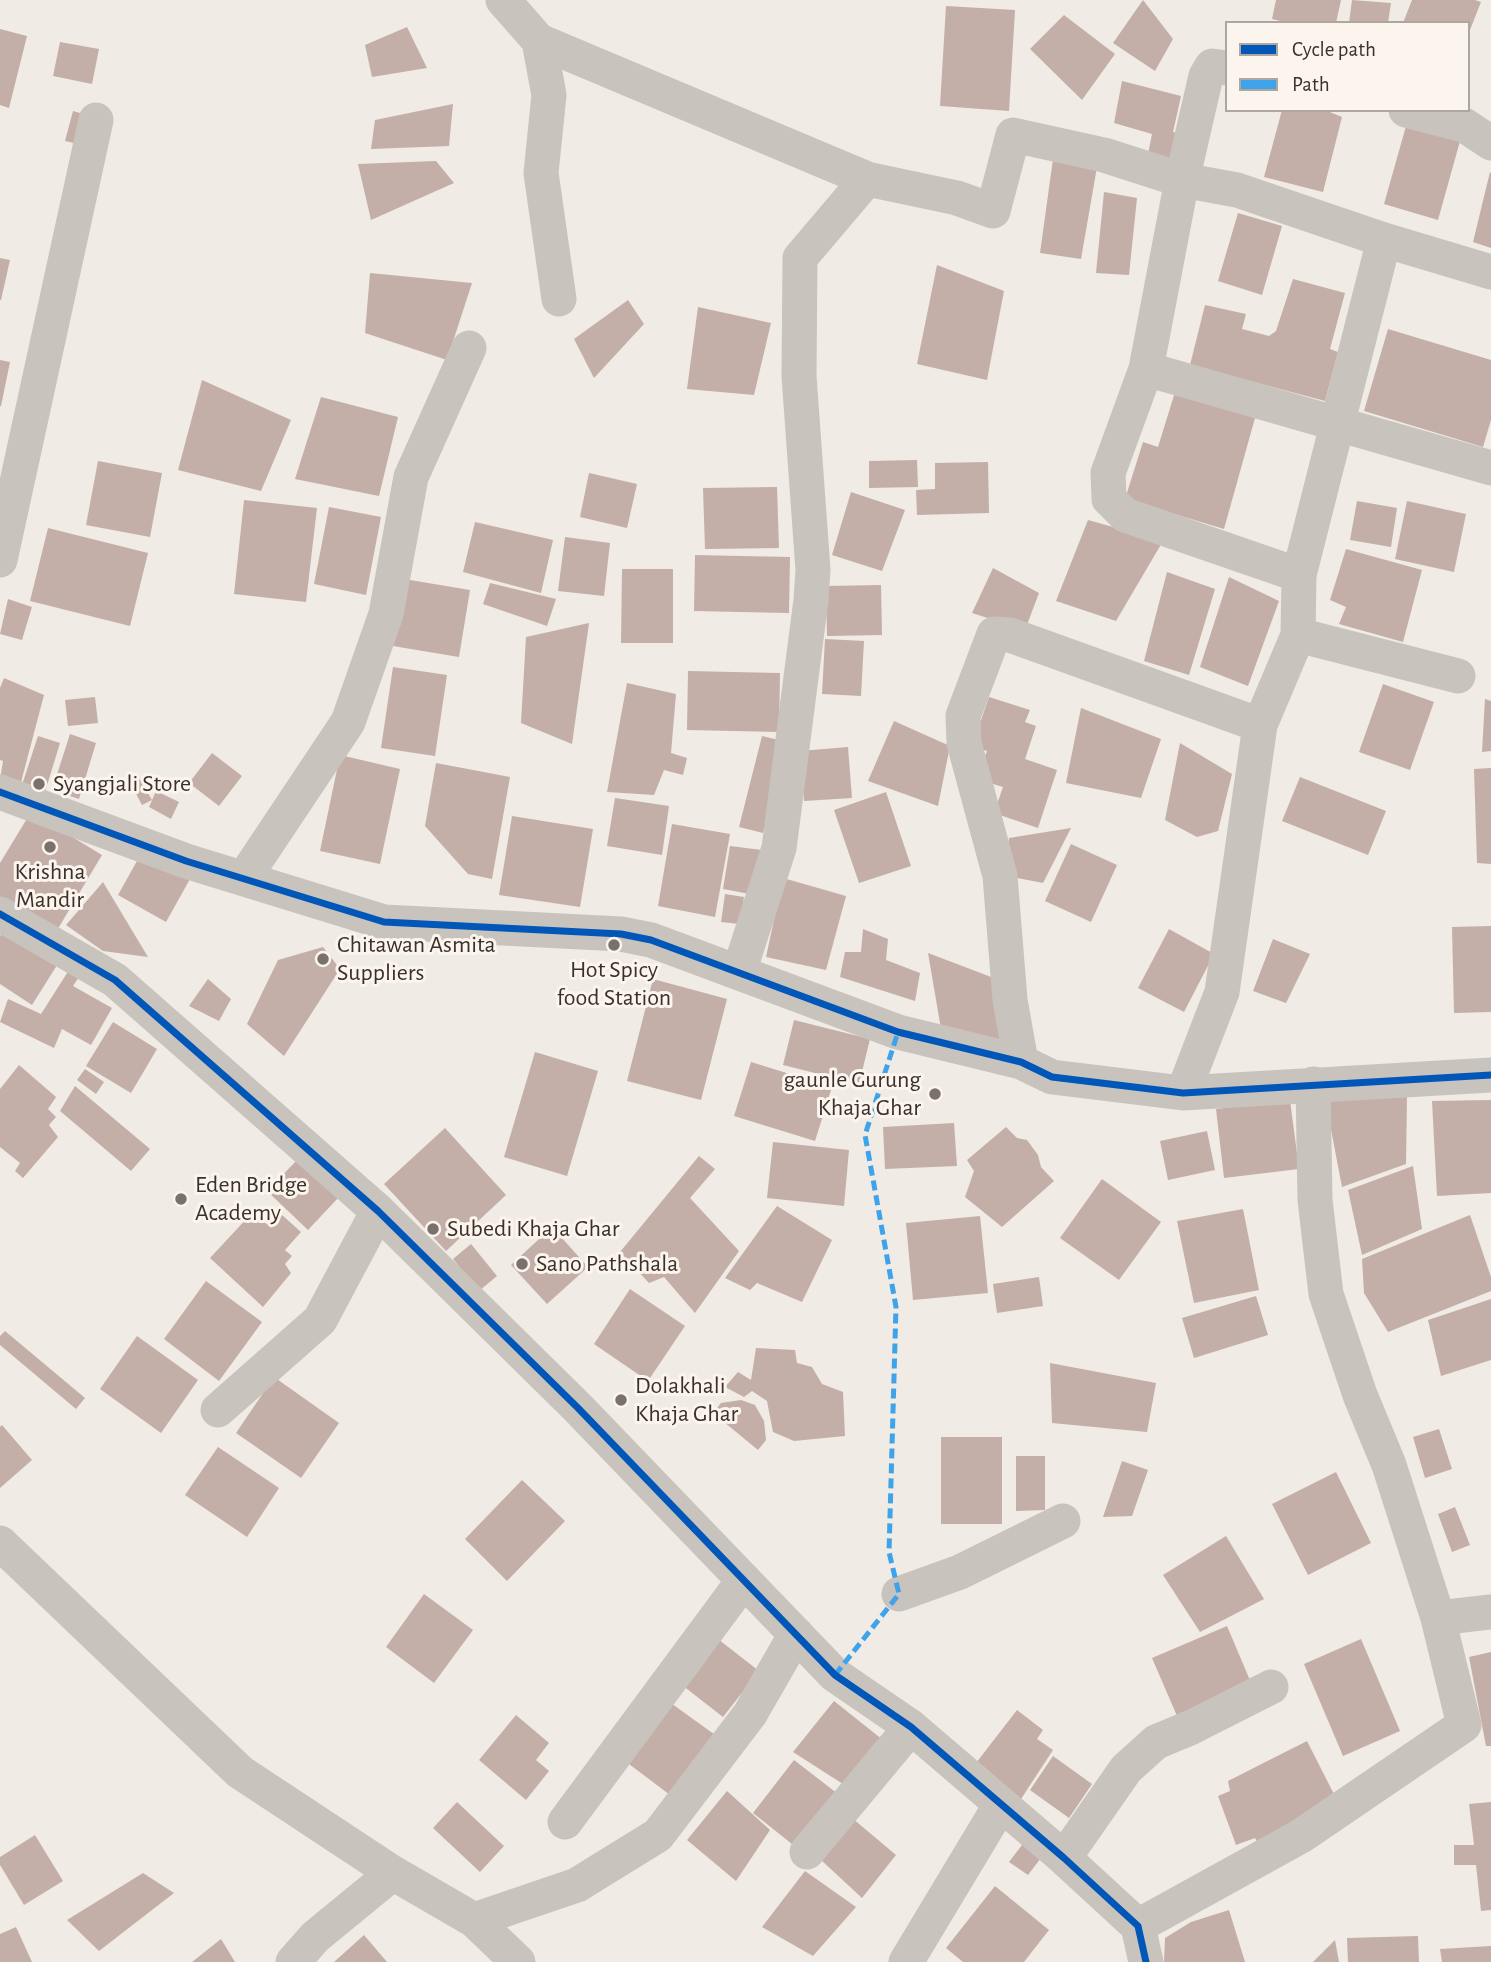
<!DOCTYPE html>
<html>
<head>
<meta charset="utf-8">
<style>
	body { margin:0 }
	#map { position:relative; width:1491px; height:1962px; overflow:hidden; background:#f0ebe5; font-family:"Alegreya Sans",sans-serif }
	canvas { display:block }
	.legend { position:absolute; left:1225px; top:21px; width:245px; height:91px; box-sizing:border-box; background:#fbf5ee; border:2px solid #aea6a0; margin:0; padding:9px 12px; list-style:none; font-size:21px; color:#3b302b }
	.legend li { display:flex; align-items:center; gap:14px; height:35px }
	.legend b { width:35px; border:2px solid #aea6a0 }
</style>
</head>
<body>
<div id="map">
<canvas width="1491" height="1962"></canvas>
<ul class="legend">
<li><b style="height:9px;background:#0057b8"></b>Cycle path</li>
<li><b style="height:9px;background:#3fa3eb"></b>Path</li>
</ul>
</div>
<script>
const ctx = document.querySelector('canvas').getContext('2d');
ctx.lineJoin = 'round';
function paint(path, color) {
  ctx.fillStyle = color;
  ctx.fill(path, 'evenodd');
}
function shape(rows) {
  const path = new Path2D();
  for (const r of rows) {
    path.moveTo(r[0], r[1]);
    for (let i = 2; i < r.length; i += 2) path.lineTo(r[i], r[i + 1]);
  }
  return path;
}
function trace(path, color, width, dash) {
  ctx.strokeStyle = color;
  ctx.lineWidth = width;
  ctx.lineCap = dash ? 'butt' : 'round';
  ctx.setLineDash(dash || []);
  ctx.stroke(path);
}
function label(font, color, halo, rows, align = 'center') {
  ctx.font = font + ' "Alegreya Sans",sans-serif';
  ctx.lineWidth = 6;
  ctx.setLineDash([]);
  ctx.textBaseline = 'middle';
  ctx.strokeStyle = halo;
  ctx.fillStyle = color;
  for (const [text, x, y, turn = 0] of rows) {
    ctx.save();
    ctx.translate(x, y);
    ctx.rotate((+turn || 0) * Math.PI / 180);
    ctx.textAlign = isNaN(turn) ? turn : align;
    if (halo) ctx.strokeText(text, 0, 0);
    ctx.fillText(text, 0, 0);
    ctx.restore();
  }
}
paint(shape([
	[1143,0,1173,39,1155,71,1113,43],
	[1276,0,1341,0,1336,23,1288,23,1272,19],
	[1352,0,1391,3,1388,23,1349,23],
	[1412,0,1475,0,1481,2,1468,35,1468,23,1403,23],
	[946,6,1015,10,1009,111,940,106],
	[1064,15,1115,54,1082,100,1030,49],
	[407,27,427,68,372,77,365,45],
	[0,29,27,36,9,108,0,105],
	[60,42,99,49,92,84,53,76],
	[1122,81,1181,96,1173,132,1184,135,1178,161,1148,154,1152,134,1114,123],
	[453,104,449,146,371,149,375,120],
	[1282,110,1325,110,1342,117,1323,192,1264,177],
	[73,111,94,117,87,146,65,141],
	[1408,119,1462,134,1438,220,1384,204],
	[1053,159,1097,167,1081,259,1040,253],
	[436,161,454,183,371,220,358,164],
	[1490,172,1491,173,1491,248,1473,242],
	[1104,192,1137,198,1129,275,1096,273],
	[1238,213,1282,226,1262,295,1218,281],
	[0,258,10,260,1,300,0,300],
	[937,265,1004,291,987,380,917,364],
	[370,273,472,283,447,360,365,333],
	[1293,279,1345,293,1330,349,1338,352,1325,401,1190,365,1205,305,1246,314,1242,329,1269,336,1276,331],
	[628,300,644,324,594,378,574,339],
	[698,307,771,323,754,395,687,389],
	[1388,329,1491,360,1491,420,1483,447,1364,411],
	[0,360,10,362,1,406,0,406],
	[202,380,291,420,261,491,178,470],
	[1175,392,1255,418,1224,529,1125,499,1143,442,1158,447],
	[321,397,398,417,379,496,295,479],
	[917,460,918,487,869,488,869,461],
	[98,461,162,473,150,537,86,525],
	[988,462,989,513,917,515,916,490,935,489,935,463],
	[589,473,637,484,627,528,580,517],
	[777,487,779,548,705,549,703,488],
	[851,492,905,510,882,571,832,555],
	[244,500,317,508,306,602,234,594],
	[1357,501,1397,508,1391,547,1350,540],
	[1407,501,1466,514,1454,572,1395,559],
	[329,507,381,517,366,595,314,584],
	[1088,520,1163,541,1116,621,1056,601],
	[475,522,553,540,541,593,463,572],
	[48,528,148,553,130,626,30,601],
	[565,537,610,543,604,596,558,591],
	[1346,549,1422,570,1403,642,1339,624,1346,607,1330,600],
	[695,555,790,557,789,613,694,611],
	[993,568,1039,593,1025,630,972,613],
	[622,569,673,569,673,643,621,643],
	[1167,572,1215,589,1189,675,1144,661],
	[1229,577,1279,601,1248,686,1200,667],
	[404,579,470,590,459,657,393,646],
	[490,583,556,599,547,626,483,604],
	[881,585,882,635,827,636,826,586],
	[8,599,32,607,22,640,0,634],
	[589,623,572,744,521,723,526,637],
	[825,639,864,641,861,696,822,694],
	[393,667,447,675,435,756,381,748],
	[688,671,780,673,779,732,687,730],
	[4,678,44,695,20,786,0,780,3,761,0,760,0,688],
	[627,683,676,694,671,753,687,758,683,775,664,770,654,795,607,792],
	[1383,684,1434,702,1410,770,1359,752],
	[95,697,98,723,68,726,65,700],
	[989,697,1030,710,1025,722,1036,726,1025,759,1057,770,1038,828,994,813,1003,787,977,779,987,751,972,746],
	[1485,699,1491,701,1491,751,1482,752],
	[1081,708,1161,739,1141,798,1066,783],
	[894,721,950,746,938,806,868,781],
	[70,734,96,743,79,799,52,790],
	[38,736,60,743,45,792,22,785],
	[762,736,787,742,763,833,739,827],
	[1180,743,1232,774,1218,831,1197,837,1165,820],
	[848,747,852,798,804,801,800,751],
	[212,753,242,776,219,806,189,783],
	[340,755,400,769,380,864,320,851],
	[436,763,510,777,492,879,468,874,425,826],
	[1491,768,1491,864,1477,863,1474,769],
	[1300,777,1386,811,1368,855,1282,821],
	[140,779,152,800,142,805,131,784],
	[156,791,179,802,171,819,149,807],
	[886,792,911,866,859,883,834,810],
	[615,798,669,806,662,855,607,846],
	[31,812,102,855,56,932,0,897,0,863],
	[512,816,593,829,580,907,499,895],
	[672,824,730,834,715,917,658,906],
	[1071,828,1043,883,1007,876,1009,838],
	[1071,844,1117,865,1091,922,1045,901],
	[730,846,762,850,755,895,723,889],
	[142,852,190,879,166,922,118,895],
	[783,878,846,896,826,970,766,957],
	[103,882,148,957,103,951,66,925],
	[725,894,744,897,740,924,721,922],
	[1491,926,1491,1012,1454,1013,1452,927],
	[6,928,59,962,32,1005,0,984,0,936],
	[863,929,888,939,886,960,920,973,915,1001,840,977,845,952,861,952],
	[1169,929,1214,954,1184,1012,1138,988],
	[1273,939,1310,954,1286,1003,1253,991],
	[323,947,340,969,284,1056,247,1024,278,960],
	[928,953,999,980,1007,1048,941,1029],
	[69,970,79,977,73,986,112,1008,91,1045,62,1029,54,1048,0,1022,8,999,41,1014],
	[208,979,231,999,219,1021,189,1006],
	[653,979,727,999,701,1100,627,1081],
	[794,1020,870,1039,859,1084,783,1065],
	[113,1022,157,1049,131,1093,86,1066],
	[535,1052,598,1071,567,1176,504,1157],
	[751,1062,832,1087,815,1141,734,1116],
	[19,1065,56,1097,48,1109,56,1117,49,1125,58,1137,23,1178,15,1171,20,1163,0,1147,0,1089],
	[85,1069,104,1082,96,1094,77,1080],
	[75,1086,150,1149,131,1171,60,1111],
	[1407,1097,1406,1164,1342,1187,1325,1098],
	[1290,1100,1299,1169,1224,1178,1216,1109],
	[1491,1100,1491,1193,1437,1196,1432,1101],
	[954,1123,957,1166,885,1169,883,1127],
	[1006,1127,1017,1138,1027,1140,1038,1155,1041,1167,1054,1181,1002,1227,965,1197,974,1171,967,1160],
	[445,1128,506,1195,446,1251,384,1184],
	[1207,1131,1215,1170,1168,1180,1160,1141],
	[773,1142,849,1150,844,1206,767,1198],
	[699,1156,715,1169,690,1198,739,1251,695,1313,664,1277,649,1283,620,1252],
	[298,1159,339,1197,308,1230,267,1191],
	[1413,1166,1422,1229,1362,1255,1348,1190],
	[1102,1179,1161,1222,1119,1280,1060,1238],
	[777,1206,832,1240,802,1302,757,1283,750,1290,725,1278],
	[1243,1209,1259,1290,1194,1303,1177,1221],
	[250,1215,267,1224,282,1215,301,1232,285,1250,292,1256,285,1264,291,1273,263,1307,210,1258],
	[1470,1215,1491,1277,1491,1291,1388,1332,1364,1293,1362,1259],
	[980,1216,988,1293,913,1300,906,1223],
	[552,1227,588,1267,547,1304,511,1265],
	[471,1244,497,1276,479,1291,453,1259],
	[1039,1277,1043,1306,997,1313,993,1284],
	[206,1281,262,1322,219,1381,164,1339],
	[630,1289,685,1326,648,1381,594,1344],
	[1256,1296,1268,1335,1194,1358,1182,1318],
	[1491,1299,1491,1360,1441,1376,1428,1320],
	[5,1331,85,1398,76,1409,0,1345,0,1336],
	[137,1336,198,1380,161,1433,100,1389],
	[756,1348,795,1350,797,1363,812,1367,822,1384,843,1392,845,1436,794,1441,773,1432,767,1401,752,1391,744,1397,725,1387,738,1372,751,1380],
	[1050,1363,1156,1383,1147,1432,1052,1423],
	[274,1377,339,1423,301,1478,236,1433],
	[741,1400,755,1405,764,1421,766,1440,758,1450,713,1413,721,1403],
	[2,1425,32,1460,0,1488,0,1427],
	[1439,1429,1452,1469,1425,1478,1413,1437],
	[941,1437,1002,1437,1002,1524,941,1524],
	[218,1447,279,1488,247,1537,185,1495],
	[1016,1456,1045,1456,1045,1510,1016,1511],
	[1122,1461,1148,1470,1132,1516,1103,1517],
	[1336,1472,1371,1543,1308,1575,1272,1504],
	[522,1480,565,1521,507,1581,465,1539],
	[1455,1507,1470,1545,1452,1552,1438,1514],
	[1226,1536,1264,1599,1200,1632,1163,1575],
	[424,1594,473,1630,434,1683,386,1647],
	[1227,1626,1252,1685,1177,1716,1152,1658],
	[709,1632,759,1671,723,1717,673,1678],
	[1361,1639,1400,1731,1343,1756,1304,1664],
	[1491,1652,1491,1746,1486,1746,1469,1657],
	[668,1701,718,1737,674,1798,625,1761],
	[834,1701,883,1740,846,1786,793,1752],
	[1017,1710,1043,1730,1037,1739,1053,1750,1021,1799,976,1763],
	[516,1715,549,1743,536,1760,549,1771,526,1800,479,1760],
	[1307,1741,1340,1806,1259,1845,1255,1838,1236,1845,1218,1796,1230,1791,1228,1781],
	[1053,1756,1092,1784,1069,1818,1030,1790],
	[794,1760,838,1794,797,1848,753,1813],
	[727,1791,770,1830,736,1881,687,1840],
	[457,1802,504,1846,480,1872,433,1828],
	[1491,1802,1491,1910,1481,1911,1476,1865,1454,1865,1454,1845,1474,1845,1469,1804],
	[852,1818,896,1855,862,1898,821,1860],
	[35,1835,63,1881,24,1905,0,1865,0,1857],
	[1025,1841,1044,1854,1028,1875,1009,1862],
	[805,1871,856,1907,813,1956,762,1927],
	[143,1873,174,1893,99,1951,67,1920],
	[995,1886,1049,1930,1024,1962,963,1962,946,1948],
	[1229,1910,1245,1962,1164,1962,1165,1938,1191,1922],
	[16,1927,32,1962,0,1962,0,1934],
	[364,1935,387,1962,334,1962],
	[1418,1936,1419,1962,1348,1962,1347,1938],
	[221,1939,235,1962,192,1962],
	[1335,1940,1339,1962,1313,1962],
	[1491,1946,1491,1962,1442,1962,1440,1949]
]), '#c3afa7');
trace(shape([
	[503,0,539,41,549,95,541,173,559,299],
	[539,41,867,179],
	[1406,110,1464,125,1491,143],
	[1491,272,1384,240,1237,190,1182,180,1146,369,1491,468],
	[1146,369,1108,473,1109,499,1125,515,1299,575],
	[0,560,96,120],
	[1298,635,1458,676],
	[0,792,186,861,384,922,621,934,651,940,898,1032,1021,1062,1052,1077,1183,1093,1491,1075],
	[244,878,348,722,386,614,411,477,469,348],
	[0,914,115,980,378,1211,578,1408,835,1675,911,1727,1064,1858,1138,1926,1146,1962],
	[739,972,779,848,811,600,813,570,799,376,800,258,867,179,957,198,993,211,1013,135,1104,155,1182,180,1206,76,1212,66,1227,68],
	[1021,1062,1010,1000,1000,876,964,743,963,716,994,634,1010,635,1260,725],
	[1183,1093,1222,992,1260,725,1298,635,1299,575,1384,240],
	[218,1410,320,1320,378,1211],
	[0,1543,240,1772,393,1873],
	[899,1594,960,1572,1063,1521],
	[1438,1618,1491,1612],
	[565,1822,744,1580],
	[807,1852,911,1727],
	[1064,1858,1126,1769,1156,1742,1192,1727,1271,1687],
	[474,1920,518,1962],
	[1138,1926,1301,1836,1464,1725,1438,1618,1389,1465,1360,1395,1326,1294,1315,1200,1313,1084],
	[293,1962,315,1937,393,1873,474,1920,577,1885,658,1835,750,1714,796,1634],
	[906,1962,1001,1804]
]), '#c9c3be', 35);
trace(shape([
	[835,1675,899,1594,889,1552,896,1307,865,1135,898,1032]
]), '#3fa3eb', 5, [10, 5]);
trace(shape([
	[0,792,186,861,384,922,621,934,651,940,898,1032,1021,1062,1052,1077,1183,1093,1491,1075],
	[0,914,115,980,378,1211,578,1408,835,1675,911,1727,1064,1858,1138,1926,1146,1962]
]), '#0057b8', 7);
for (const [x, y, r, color] of [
	[39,784,7,"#7a716c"],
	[50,847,7,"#7a716c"],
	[614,945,7,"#7a716c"],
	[323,959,7,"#7a716c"],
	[935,1094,7,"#7a716c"],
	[181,1199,7,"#7a716c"],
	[433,1229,7,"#7a716c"],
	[522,1264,7,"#7a716c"],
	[621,1400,7,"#7a716c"]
]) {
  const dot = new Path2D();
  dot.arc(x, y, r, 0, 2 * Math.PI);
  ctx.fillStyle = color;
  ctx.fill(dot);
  trace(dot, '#fbf5ee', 2.5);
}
label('24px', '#3b302b', '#fbf5ee', [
	["Syangjali Store",53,784],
	["Krishna",50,872,"center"],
	["Mandir",50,900,"center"],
	["Chitawan Asmita",337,945],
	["Suppliers",337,973],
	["Hot Spicy",614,970,"center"],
	["food Station",614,998,"center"],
	["gaunle Gurung",921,1080,"right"],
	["Khaja Ghar",921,1108,"right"],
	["Eden Bridge",195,1185],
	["Academy",195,1213],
	["Subedi Khaja Ghar",447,1229],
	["Sano Pathshala",536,1264],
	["Dolakhali",635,1386],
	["Khaja Ghar",635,1414]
], 'left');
</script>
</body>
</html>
